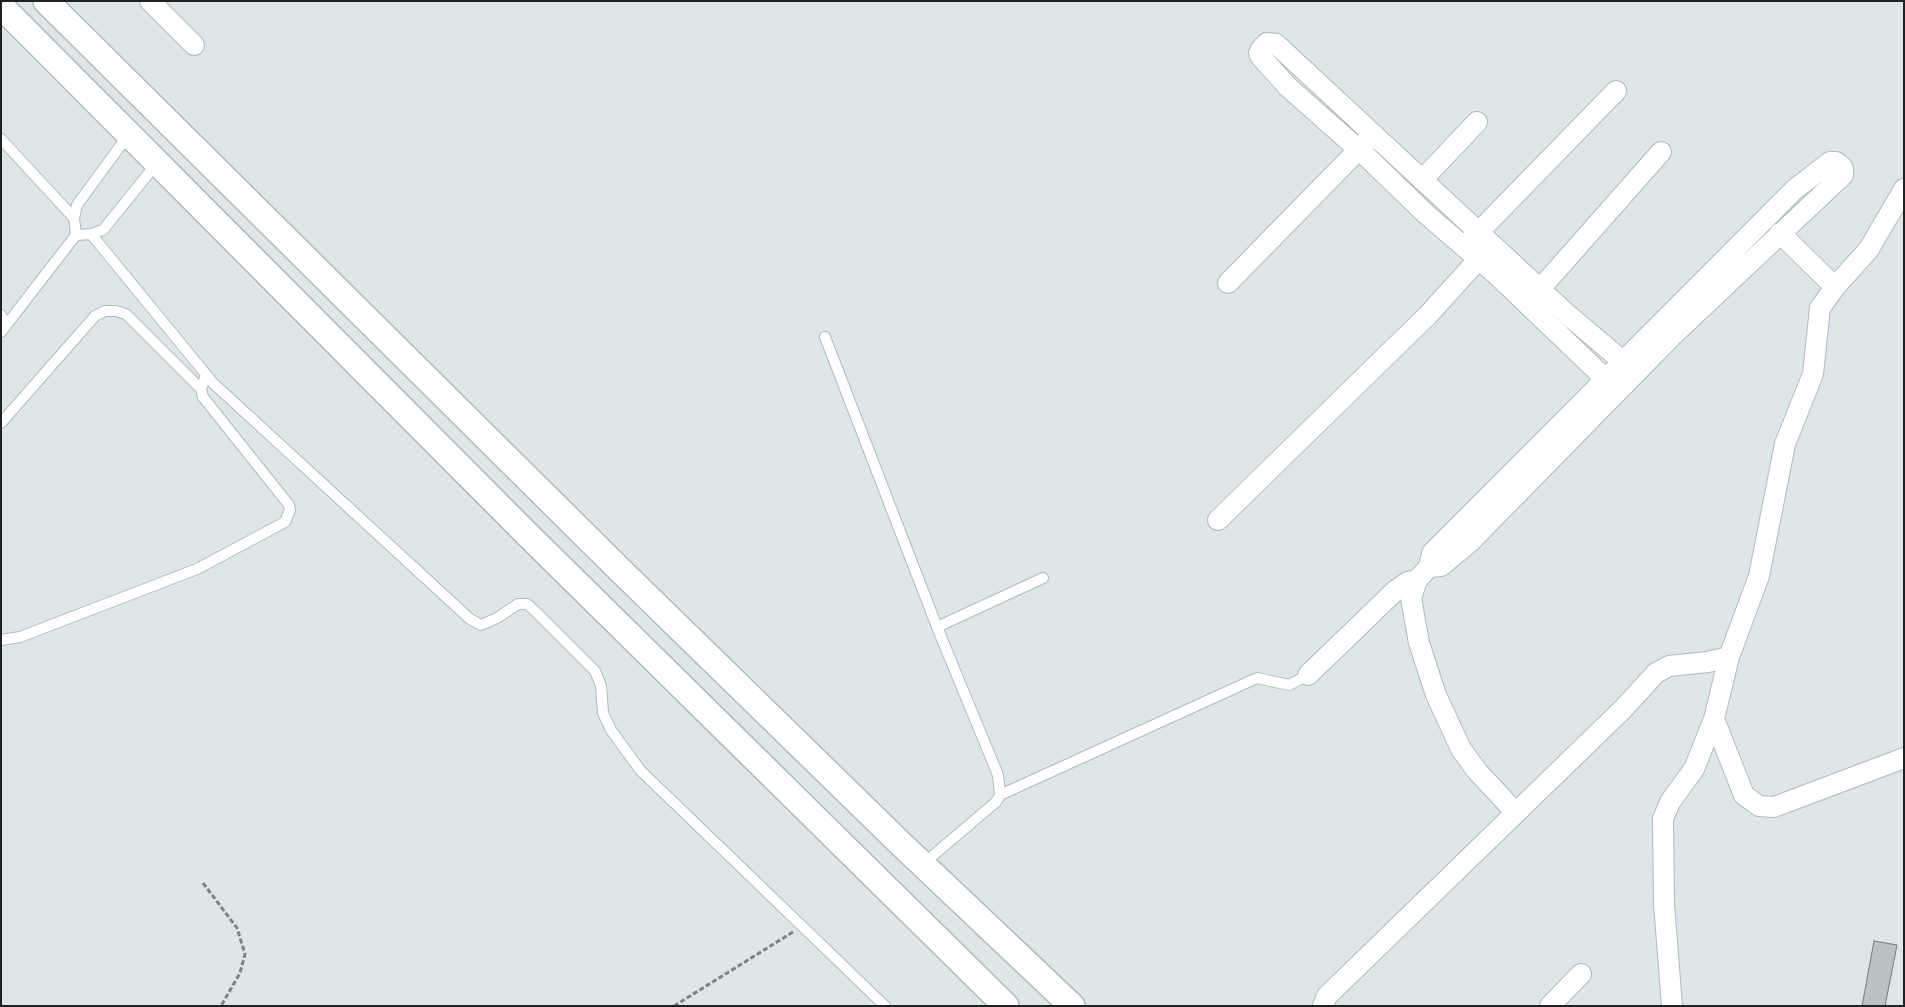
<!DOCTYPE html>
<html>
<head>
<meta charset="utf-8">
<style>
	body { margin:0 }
	#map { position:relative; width:1905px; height:1007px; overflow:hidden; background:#dde7e9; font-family:Manrope,sans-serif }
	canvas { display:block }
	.frame { position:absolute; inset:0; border:2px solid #1e2223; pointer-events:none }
</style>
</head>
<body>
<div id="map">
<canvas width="1905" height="1007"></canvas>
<div class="frame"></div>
</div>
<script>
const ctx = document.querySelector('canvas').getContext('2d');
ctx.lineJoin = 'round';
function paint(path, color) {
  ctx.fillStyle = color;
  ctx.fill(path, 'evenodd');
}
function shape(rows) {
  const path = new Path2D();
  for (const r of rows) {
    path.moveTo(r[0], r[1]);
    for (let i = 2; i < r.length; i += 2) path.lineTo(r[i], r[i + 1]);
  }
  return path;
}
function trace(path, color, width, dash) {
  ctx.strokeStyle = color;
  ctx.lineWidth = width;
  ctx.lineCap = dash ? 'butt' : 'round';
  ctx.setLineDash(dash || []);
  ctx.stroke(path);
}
const building = shape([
	[1874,941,1897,945,1885,1006,1862,1006,1874,941]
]);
paint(building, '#b9c3c5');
trace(building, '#727c7d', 1);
const service = shape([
	[129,134,77,205,74,218,76,235,91,234,103,230,157,163],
	[1,139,74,218],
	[91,234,213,383,470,619,481,625,497,618,518,604,527,604,535,611,595,671,601,686,603,713,611,730,640,770,885,1006],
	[1,315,6,326],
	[1,332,76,235],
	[825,337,937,627,998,775,1000,795,996,802,923,864],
	[1,423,95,316,105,311,116,311,126,314,201,389],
	[937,627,1043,578],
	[1,640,20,637,197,569,285,522,290,510,289,505,203,397,201,389,206,375],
	[1000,795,1257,678,1289,685,1308,675]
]);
const minor = shape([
	[150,1,194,45],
	[1830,162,1836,162,1839,164,1843,168,1843,175,1672,336,1470,542,1441,566,1429,567,1432,553,1794,190,1830,162],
	[1422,180,1477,122],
	[1780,233,1835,287],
	[1469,242,1616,91],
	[1228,283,1368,140],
	[1540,289,1661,152],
	[1615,388,1498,276,1426,214,1367,157,1288,87,1261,57,1259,53,1261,49,1267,43,1276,44,1568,315,1633,370],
	[1218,520,1428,315,1486,251],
	[1429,567,1417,580,1411,598,1419,643,1436,695,1461,749,1477,771,1516,813],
	[1308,675,1396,590,1408,582,1417,580],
	[1714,719,1744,795,1759,806,1774,807,1904,758],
	[1323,1006,1327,996,1623,709,1656,673,1669,666,1708,662,1729,657],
	[1550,1006,1581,974],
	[1672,1006,1664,904,1663,819,1670,802,1694,769,1714,719,1729,657,1759,576,1785,444,1813,374,1820,308,1835,287,1869,249,1904,189]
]);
const tertiary = shape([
	[46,1,619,569,901,844,1072,1006],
	[1,6,530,537,1006,1006]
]);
trace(service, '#b0bbbc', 12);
trace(minor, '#b0bbbc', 22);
trace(tertiary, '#b0bbbc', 28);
trace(shape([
	[203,883,237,928,245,954,240,973,221,1006],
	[674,1006,793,932]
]), '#7d8485', 3, [5, 2.5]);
trace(service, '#fff', 10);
trace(minor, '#fff', 20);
trace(tertiary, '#fff', 25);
</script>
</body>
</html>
